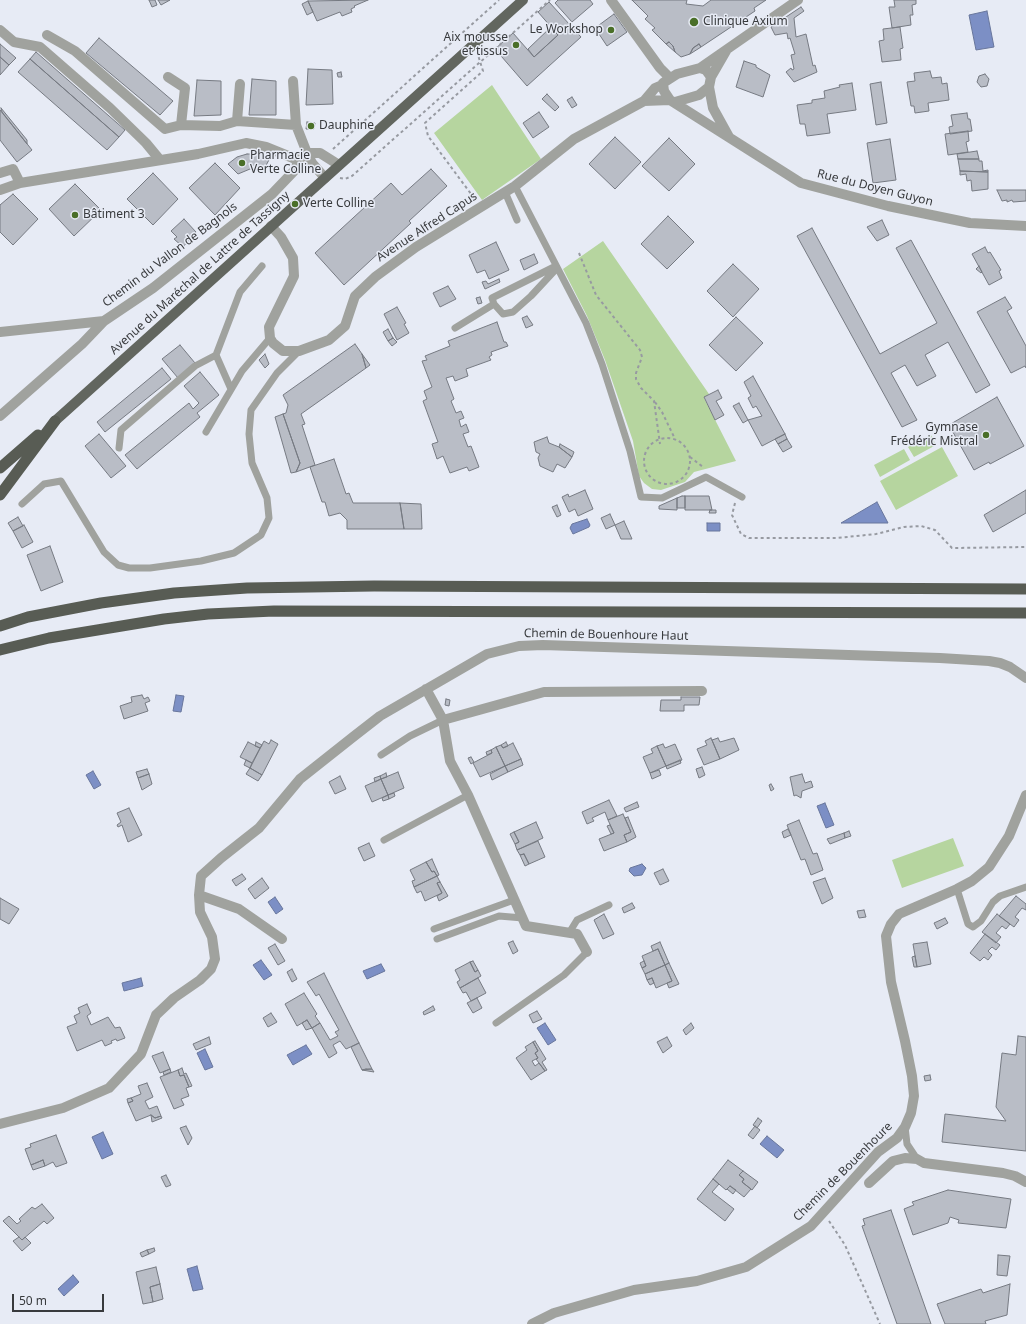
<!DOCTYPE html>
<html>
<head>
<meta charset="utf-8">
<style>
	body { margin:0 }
	#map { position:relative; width:1026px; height:1324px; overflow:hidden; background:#e7ebf5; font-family:"Noto Sans",sans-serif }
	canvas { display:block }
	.scale { position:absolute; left:12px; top:1294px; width:92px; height:18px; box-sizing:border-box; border:2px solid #383a3d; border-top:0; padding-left:5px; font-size:12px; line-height:14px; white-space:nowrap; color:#383a3d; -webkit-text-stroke:3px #e7ebf5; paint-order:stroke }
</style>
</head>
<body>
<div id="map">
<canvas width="1026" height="1324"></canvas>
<div class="scale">50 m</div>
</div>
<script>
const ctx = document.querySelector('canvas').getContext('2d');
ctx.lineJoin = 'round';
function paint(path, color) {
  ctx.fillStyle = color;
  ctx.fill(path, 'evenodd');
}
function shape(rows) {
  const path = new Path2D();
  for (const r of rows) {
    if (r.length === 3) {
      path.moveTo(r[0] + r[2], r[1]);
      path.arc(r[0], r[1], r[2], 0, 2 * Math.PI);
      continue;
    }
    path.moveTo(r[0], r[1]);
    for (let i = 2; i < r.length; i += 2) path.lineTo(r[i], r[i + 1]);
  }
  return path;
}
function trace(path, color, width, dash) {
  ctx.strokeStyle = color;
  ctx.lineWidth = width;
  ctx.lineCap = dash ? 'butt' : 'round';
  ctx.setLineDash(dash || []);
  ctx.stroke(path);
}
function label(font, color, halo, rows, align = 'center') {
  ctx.font = font + ' "Noto Sans",sans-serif';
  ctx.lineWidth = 3;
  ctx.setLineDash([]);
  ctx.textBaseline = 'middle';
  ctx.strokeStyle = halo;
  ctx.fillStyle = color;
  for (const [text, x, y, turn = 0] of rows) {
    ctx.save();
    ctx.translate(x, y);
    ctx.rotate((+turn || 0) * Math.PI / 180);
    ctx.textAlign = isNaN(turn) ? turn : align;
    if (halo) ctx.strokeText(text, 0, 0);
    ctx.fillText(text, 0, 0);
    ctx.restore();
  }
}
paint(shape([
	[492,85,541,159,482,200,434,133],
	[603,241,709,394,704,398,736,461,694,472,685,482,661,490,652,489,644,483,639,476,633,441,605,360,587,316,563,269],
	[931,435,936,445,914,457,908,447],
	[942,447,958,476,896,510,880,481],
	[904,449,910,460,880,477,874,465],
	[953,838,964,866,902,888,892,860]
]), '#b6d59f');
const water = shape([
	[987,11,994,47,976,50,969,15,987,11],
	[877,502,888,523,841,523,877,502],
	[587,519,590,525,589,527,573,534,570,528,572,524,587,519],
	[707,523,720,523,720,531,707,531,707,523],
	[176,695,184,696,181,712,173,711,176,695],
	[93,771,101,785,94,789,86,775,93,771],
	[825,803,834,825,826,828,817,806,825,803],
	[642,864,646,868,642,875,634,876,629,871,630,868,642,864],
	[275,897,283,909,276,914,268,902,275,897],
	[261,960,272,975,264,980,253,965,261,960],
	[381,964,385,971,367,979,363,971,381,964],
	[141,978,143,986,124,991,122,983,141,978],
	[545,1023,556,1040,548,1045,537,1028,545,1023],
	[306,1045,312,1054,293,1065,287,1055,306,1045],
	[205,1049,213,1067,205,1070,197,1053,205,1049],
	[103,1132,113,1154,102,1159,92,1137,103,1132],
	[767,1136,784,1150,777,1158,760,1144,767,1136],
	[197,1266,203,1289,193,1291,187,1269,197,1266],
	[73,1275,79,1282,64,1296,58,1289,73,1275]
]);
paint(water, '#7c8fc5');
trace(water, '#68769c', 1);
const building = shape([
	[149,0,155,0,157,5,152,7,149,0],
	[158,0,170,0,161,5,158,0],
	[368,0,354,6,355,7,351,9,352,12,342,16,340,12,317,21,308,1,368,0],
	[558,0,590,0,593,4,572,22,555,3,558,0],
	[632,0,687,0,686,4,703,6,711,0,766,0,754,8,755,11,701,47,699,44,693,48,690,54,681,57,675,52,673,46,669,42,666,44,652,30,655,28,645,19,648,16,632,0],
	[894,0,916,0,916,4,912,5,913,15,910,15,911,25,892,28,889,7,895,7,894,0],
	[308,1,313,12,307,15,302,4,308,1],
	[549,2,581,37,527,86,495,49,513,33,534,57,558,35,538,12,549,2],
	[801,7,804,11,794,18,796,37,806,34,813,66,815,65,817,72,794,82,786,72,791,68,792,70,794,69,791,55,795,54,790,38,788,39,787,33,775,35,771,27,801,7],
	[614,14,627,32,607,46,595,28,614,14],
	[551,27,558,35,534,57,528,49,551,27],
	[900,27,903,48,900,49,901,60,882,62,879,41,884,40,883,29,900,27],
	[99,38,173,101,160,115,86,53,99,38],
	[669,42,673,46,675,52,666,44,669,42],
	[0,44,16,58,9,65,0,57,0,44],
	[699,44,701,47,690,54,693,48,699,44],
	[36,52,125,130,119,137,30,59,36,52],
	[0,57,9,65,0,75,0,57],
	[30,59,119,137,107,150,18,72,30,59],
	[744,61,756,65,756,67,770,75,763,97,736,87,744,61],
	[308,69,332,70,333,104,306,105,308,69],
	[930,71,932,78,941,77,942,84,947,83,949,100,928,103,929,111,915,113,914,106,911,106,907,82,915,81,914,73,930,71],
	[341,72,342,77,338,77,337,73,341,72],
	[985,74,989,79,987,86,981,87,977,82,979,76,985,74],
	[252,79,276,81,276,115,249,115,252,79],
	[197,80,221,81,221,115,194,116,197,80],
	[881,82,887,123,876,125,870,84,881,82],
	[852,83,856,110,827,114,830,133,807,136,805,124,800,124,797,105,812,103,812,100,825,98,824,91,840,87,839,85,852,83],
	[547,94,559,107,555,111,542,99,547,94],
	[572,97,577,105,572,108,567,100,572,97],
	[1,108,27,140,27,144,2,112,1,108],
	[0,110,32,150,17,162,0,140,0,110],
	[539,112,549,127,533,138,523,123,539,112],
	[967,113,968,119,970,119,972,131,950,134,949,127,953,126,951,115,967,113],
	[307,122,315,123,314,129,306,129,307,122],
	[968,131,969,141,966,142,968,152,948,155,945,134,968,131],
	[615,137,641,162,615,189,589,164,615,137],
	[669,138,695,164,669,191,642,166,669,138],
	[890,139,896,180,873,183,867,143,890,139],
	[977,151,979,159,958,159,957,154,977,151],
	[247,154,260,154,270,158,263,171,250,169,238,174,228,164,237,157,247,154],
	[958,159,979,159,979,161,982,161,983,171,988,170,988,172,960,171,958,159],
	[215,163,240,188,215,215,189,188,215,163],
	[431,169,447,186,409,221,411,223,344,285,315,253,391,183,402,195,431,169],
	[960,171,988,172,988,189,972,191,971,180,967,181,966,174,960,175,960,171],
	[153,173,178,199,153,225,127,199,153,173],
	[75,184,101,210,74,236,49,209,75,184],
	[997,190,1026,190,1026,201,1013,202,1012,200,1007,202,1007,200,1002,201,997,190],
	[13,194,38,219,13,245,0,232,0,205,13,194],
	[668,216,694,242,667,269,641,244,668,216],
	[184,219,196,232,183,247,174,239,177,237,171,231,184,219],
	[882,220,889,235,877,241,867,227,882,220],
	[812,228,880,354,937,323,896,248,911,240,990,385,976,393,948,342,925,355,936,376,917,386,905,365,891,373,917,420,902,427,797,236,812,228],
	[496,242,509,270,489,279,485,270,477,273,469,255,496,242],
	[985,247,988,253,990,252,1001,270,999,271,1002,278,989,285,972,254,985,247],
	[534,254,538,263,524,270,520,260,534,254],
	[733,264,759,289,733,317,707,291,733,264],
	[979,266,982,272,981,273,976,269,979,266],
	[499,279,500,282,485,289,482,282,486,281,488,284,499,279],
	[448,286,456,299,440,307,433,293,448,286],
	[480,297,482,303,478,304,476,298,480,297],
	[1005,297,1012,308,1007,311,1026,346,1026,368,1025,366,1011,373,977,312,1005,297],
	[397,307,406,323,404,324,409,333,397,340,384,314,397,307],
	[527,316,533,325,526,328,522,318,527,316],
	[736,317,763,343,736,371,709,345,736,317],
	[497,322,504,342,506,342,508,346,491,352,492,355,489,357,491,360,466,369,468,376,455,381,453,376,446,378,454,399,451,401,456,413,461,411,464,418,459,420,461,427,466,424,469,432,463,434,468,447,471,446,479,467,469,471,467,467,450,473,443,456,437,459,432,444,438,442,423,401,427,399,424,391,432,387,422,361,427,360,425,356,450,346,448,341,497,322],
	[388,329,393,338,388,341,383,332,388,329],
	[393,338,397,342,392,346,388,341,393,338],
	[355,344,362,354,366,368,301,414,305,424,302,425,315,465,296,472,300,463,283,414,286,413,288,405,283,395,355,344],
	[180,345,195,363,178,378,162,359,180,345],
	[265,354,269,364,265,368,259,360,265,354],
	[362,354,370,365,366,368,362,354],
	[162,368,171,379,105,432,97,422,162,368],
	[200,372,219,395,197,413,200,417,137,469,125,455,189,403,193,409,199,403,184,386,200,372],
	[753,376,785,434,762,446,748,420,762,416,756,406,753,408,748,398,751,396,744,382,753,376],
	[718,390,722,398,716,401,724,415,715,420,704,397,718,390],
	[997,397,1024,446,990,464,989,462,974,470,949,425,997,397],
	[739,403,748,420,743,423,733,406,739,403],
	[283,414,300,463,296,472,291,473,275,417,283,414],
	[99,434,126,466,111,478,85,446,99,434],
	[785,434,787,439,778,444,775,439,785,434],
	[547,437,549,443,559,447,572,457,565,468,557,464,553,472,540,466,538,458,540,454,536,452,534,442,547,437],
	[787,439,792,447,783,452,778,444,787,439],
	[560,444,574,452,572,457,559,447,560,444],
	[334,459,346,494,349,493,353,503,400,503,404,529,347,529,347,520,340,513,329,516,325,502,322,502,310,467,334,459],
	[585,490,593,509,578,516,575,509,569,512,562,497,568,494,569,497,585,490],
	[1026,490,1026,513,993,532,984,515,1026,490],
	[682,496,685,496,685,508,677,508,677,498,682,496],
	[685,496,709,496,712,510,685,510,685,496],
	[677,498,677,510,659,509,659,506,677,498],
	[400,503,421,504,422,529,404,529,400,503],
	[557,505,561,515,557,517,552,507,557,505],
	[710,510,716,510,716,513,709,513,710,510],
	[610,514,615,525,606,529,601,518,610,514],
	[18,517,23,526,13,531,8,523,18,517],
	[624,521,632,539,621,539,615,525,624,521],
	[24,525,33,542,22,548,13,531,24,525],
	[50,546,63,582,41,591,27,555,50,546],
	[142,695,144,699,148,697,150,701,145,703,148,711,124,719,120,706,132,702,131,697,142,695],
	[681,697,700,697,699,705,684,705,684,711,660,711,661,700,681,700,681,697],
	[446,699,450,700,449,706,445,705,446,699],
	[711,738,720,759,704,765,697,749,707,745,705,741,711,738],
	[718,738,720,742,734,738,739,750,720,759,712,740,718,738],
	[271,740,278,744,262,775,250,768,264,741,269,744,271,740],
	[248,742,260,748,252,763,240,757,248,742],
	[256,742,262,745,260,748,255,746,256,742],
	[506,742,508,746,503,748,501,745,506,742],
	[513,743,521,759,505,766,496,747,501,745,503,748,513,743],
	[663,744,665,748,675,744,682,760,666,766,657,746,663,744],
	[657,746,666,766,650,773,643,757,653,753,651,749,657,746],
	[496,747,505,766,480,777,473,763,492,753,491,750,496,747],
	[491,750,492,753,487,755,486,752,491,750],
	[471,757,474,762,471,764,468,758,471,757],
	[521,759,523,765,508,772,505,766,521,759],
	[246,760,252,763,250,768,244,765,246,760],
	[680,760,681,763,667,769,666,766,680,760],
	[505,766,508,772,492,780,490,774,505,766],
	[702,767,705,775,699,778,696,769,702,767],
	[250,768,262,775,258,781,246,774,250,768],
	[147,769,149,774,138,778,136,772,147,769],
	[659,770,661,775,652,779,650,773,659,770],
	[398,772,404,788,388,795,381,779,398,772],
	[386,773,387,777,381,779,380,776,386,773],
	[149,774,152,784,142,790,138,778,149,774],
	[802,774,805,783,811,781,813,787,802,791,801,798,796,795,794,796,790,777,802,774],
	[340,776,346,789,335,794,329,782,340,776],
	[380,776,381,779,375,782,374,778,380,776],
	[381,779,388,795,372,802,365,786,381,779],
	[771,784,774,789,771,791,769,785,771,784],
	[394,793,395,796,389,799,388,795,394,793],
	[388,795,389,799,383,801,382,798,388,795],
	[609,800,617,816,608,820,605,812,592,818,594,821,587,824,582,812,609,800],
	[637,802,639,807,626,812,624,808,637,802],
	[129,808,142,835,128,842,122,825,118,827,117,825,121,822,117,813,129,808],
	[623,814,631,832,624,835,627,842,604,851,599,839,614,833,608,820,623,814],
	[628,817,636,837,627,842,624,835,631,832,625,818,628,817],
	[799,820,813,854,817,853,823,870,811,875,805,859,801,860,787,825,799,820],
	[536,822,543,838,517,850,515,844,519,842,514,832,536,822],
	[610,825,614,833,611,834,607,826,610,825],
	[788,829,791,835,784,838,782,832,788,829],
	[849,831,851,836,845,838,844,833,849,831],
	[514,832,519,842,515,844,510,834,514,832],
	[844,833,845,838,830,844,827,839,844,833],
	[538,841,545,857,529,864,524,854,520,855,517,850,538,841],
	[369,843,375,856,364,861,358,848,369,843],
	[524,854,529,864,525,866,520,855,524,854],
	[432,859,439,875,437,876,434,871,432,872,426,862,432,859],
	[426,862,432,872,434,871,437,876,414,887,412,881,415,880,410,870,426,862],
	[663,869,669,881,660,885,654,873,663,869],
	[242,874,246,879,236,886,232,880,242,874],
	[437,876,440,882,437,883,442,893,425,901,421,891,417,893,414,887,437,876],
	[262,878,269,888,255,899,248,889,262,878],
	[825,878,833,898,822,904,813,882,825,878],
	[440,882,448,896,439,901,437,896,442,893,437,883,440,882],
	[1016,896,1026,904,1026,910,1022,908,1015,917,1019,920,1014,927,999,916,1016,896],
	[0,898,19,909,9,924,0,919,0,898],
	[632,903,635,908,624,913,622,908,632,903],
	[864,910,866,917,859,918,857,911,864,910],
	[604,914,614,934,603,939,594,920,604,914],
	[997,914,1010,924,1006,929,1002,926,996,933,1001,937,996,943,982,932,997,914],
	[945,918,948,923,937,929,934,923,945,918],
	[985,934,1000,945,996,950,992,947,988,951,992,955,988,960,984,957,980,961,970,953,985,934],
	[513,941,518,951,513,954,508,943,513,941],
	[660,942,669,963,665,965,658,949,653,951,651,946,660,942],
	[927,942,931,964,917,967,913,944,927,942],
	[275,944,285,961,278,965,268,948,275,944],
	[658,949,665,965,645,974,642,968,646,966,642,956,658,949],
	[915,956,917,967,914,967,912,957,915,956],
	[473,961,478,970,475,972,470,962,473,961],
	[644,961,646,966,642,968,640,963,644,961],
	[470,962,475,972,478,970,481,976,460,988,457,982,460,980,455,970,470,962],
	[669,963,679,984,669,988,667,983,672,981,665,965,669,963],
	[665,965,672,981,656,988,652,978,647,980,645,974,665,965],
	[292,969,297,979,292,982,287,972,292,969],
	[324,973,359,1043,346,1049,340,1041,333,1045,337,1053,329,1058,312,1028,320,1023,330,1040,338,1036,335,1032,339,1030,319,994,316,996,307,982,324,973],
	[478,978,486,993,471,1001,466,992,463,993,460,988,478,978],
	[652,978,654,983,650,985,647,980,652,978],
	[304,993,317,1014,315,1016,320,1023,312,1028,307,1020,297,1026,285,1004,304,993],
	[477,998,482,1008,473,1013,467,1003,477,998],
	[87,1004,91,1013,87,1016,91,1025,108,1017,115,1028,120,1027,125,1038,117,1041,116,1039,111,1041,112,1043,105,1046,102,1040,77,1051,67,1027,77,1023,74,1016,80,1013,78,1008,87,1004],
	[433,1006,435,1010,424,1015,423,1012,433,1006],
	[537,1011,542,1019,533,1023,529,1015,537,1011],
	[271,1013,277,1022,268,1027,263,1018,271,1013],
	[307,1020,312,1028,306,1030,302,1023,307,1020],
	[691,1023,694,1028,686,1035,683,1030,691,1023],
	[1018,1036,1026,1037,1026,1151,942,1142,945,1114,1006,1121,996,1107,1002,1053,1016,1055,1018,1036],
	[209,1037,211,1044,196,1050,193,1044,209,1037],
	[667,1037,672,1046,663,1053,657,1042,667,1037],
	[535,1041,546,1059,542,1062,547,1070,545,1071,536,1059,538,1058,535,1053,538,1051,533,1042,535,1041],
	[533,1042,538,1051,535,1053,538,1058,532,1061,535,1066,539,1063,545,1071,531,1080,516,1058,527,1050,525,1047,533,1042],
	[359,1043,372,1069,362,1070,351,1047,359,1043],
	[163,1052,170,1069,160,1073,152,1056,163,1052],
	[182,1068,184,1074,186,1073,192,1086,189,1087,184,1075,180,1076,178,1070,182,1068],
	[170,1069,171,1072,164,1075,163,1072,170,1069],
	[366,1069,372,1069,374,1072,362,1070,366,1069],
	[178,1070,180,1076,184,1075,189,1087,186,1088,189,1096,181,1099,184,1105,174,1109,160,1077,178,1070],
	[930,1075,931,1080,925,1081,924,1076,930,1075],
	[147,1083,153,1097,145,1101,149,1109,157,1106,161,1116,155,1118,151,1115,136,1121,128,1103,133,1101,131,1098,141,1094,138,1086,147,1083],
	[131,1098,133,1101,128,1103,127,1099,131,1098],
	[151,1115,155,1118,161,1116,162,1118,152,1122,151,1115],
	[758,1118,762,1121,757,1128,753,1125,758,1118],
	[186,1126,192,1138,188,1145,180,1128,186,1126],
	[755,1126,760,1130,753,1139,748,1135,755,1126],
	[56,1135,67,1163,56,1167,53,1162,45,1166,43,1160,31,1165,25,1149,31,1147,30,1144,56,1135],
	[43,1160,45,1166,33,1170,31,1165,43,1160],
	[728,1160,743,1171,739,1175,744,1179,742,1182,751,1189,744,1197,730,1186,726,1190,713,1179,728,1160],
	[743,1171,758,1182,752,1190,742,1182,744,1179,739,1175,743,1171],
	[166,1175,171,1185,166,1187,161,1177,166,1175],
	[713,1179,719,1184,712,1192,734,1209,725,1221,697,1199,713,1179],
	[730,1186,736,1190,733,1194,727,1189,730,1186],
	[948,1190,1011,1199,1006,1228,958,1223,959,1220,950,1217,948,1223,913,1235,904,1209,914,1205,912,1202,948,1190],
	[42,1204,54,1218,47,1224,44,1221,22,1240,3,1221,9,1216,17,1224,21,1221,19,1219,32,1207,35,1209,42,1204],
	[891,1210,931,1324,897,1324,862,1226,865,1225,863,1219,891,1210],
	[19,1237,22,1240,25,1237,31,1243,22,1251,13,1241,19,1237],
	[154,1248,155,1251,149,1254,147,1250,154,1248],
	[147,1250,149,1254,142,1257,140,1253,147,1250],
	[998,1255,1010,1256,1007,1276,997,1275,998,1255],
	[156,1267,160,1284,150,1287,153,1302,143,1304,136,1272,156,1267],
	[160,1284,163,1299,153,1302,150,1287,160,1284],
	[1010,1284,1007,1315,985,1321,986,1324,945,1324,937,1304,981,1289,983,1293,1010,1284]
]);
paint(building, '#b9bdc6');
trace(building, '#767a82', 1);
trace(shape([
	[333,149,499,0],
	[340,178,345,179,352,176,550,0],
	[474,198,428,136,425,123,483,71,478,55],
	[579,253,596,295,640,350,642,357,636,373,636,379,641,388,654,401,660,444],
	[655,402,662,412,675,439],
	[667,461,23],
	[690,457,703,467],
	[735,503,732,515,741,534,749,538,837,538,876,534,904,527,921,526,935,530,952,548,1026,547],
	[829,1221,845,1245,880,1324]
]), '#979aa1', 2, [3, 3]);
trace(shape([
	[515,186,586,323,602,364,630,451,641,497,662,498,706,477,742,497],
	[505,192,517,220],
	[556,266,492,298,494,304,503,314,513,312,531,296,557,268],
	[455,328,494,304],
	[231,389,216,355,240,292,262,266],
	[206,432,242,371,270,338],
	[119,448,121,430,195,366,216,355],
	[22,504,44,484,61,481,104,552,118,565,129,568,150,568,201,561,234,553,261,535,269,518,267,498,252,463,249,434,251,410,277,373,299,351],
	[381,755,410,736,443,720],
	[384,840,468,795],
	[957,889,968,924,973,927,981,921,993,902,1000,896,1026,887],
	[434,929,514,900],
	[569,933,577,920,609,905],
	[437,939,499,916,523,918],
	[496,1023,564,975,587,952],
	[905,1127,907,1144,917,1159]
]), '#a0a29e', 7);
trace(shape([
	[611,0,660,68,670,78],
	[0,30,14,42,40,47,110,108,146,143,160,160],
	[47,35,75,51,165,129,181,125],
	[700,68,798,0],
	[168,77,185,88,181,125,220,126,237,121],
	[711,77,726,51],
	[240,84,237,121,296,125],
	[709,87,713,108,729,137],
	[644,101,670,100],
	[675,102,699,95,709,87,711,77,706,70,700,68,677,74,663,83,664,91,670,100,801,183,888,206,970,223,1026,226],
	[0,173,13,169,20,183],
	[325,178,312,163,307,153,320,153,339,165],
	[0,190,20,183,198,154,246,143,266,147,298,160],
	[271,226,281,237,293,258,294,276,269,327,270,338,273,343,283,351,299,351,329,340,345,326,355,296,375,277,416,247,515,186,574,139,644,101,655,88,662,85],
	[0,332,104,321,153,288,272,194,295,170,298,160,307,153,296,125,293,81],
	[0,416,82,344,104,321],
	[426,689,443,720,544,692,702,691],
	[443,720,450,761,468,795,526,926,577,934,587,952],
	[199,895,239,909,282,939],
	[0,1124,63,1108,109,1088,141,1054,156,1015,174,998,200,980,211,969,215,959,212,937,200,912,199,895,201,876,221,858,259,828,300,779,353,737,380,716,487,654,519,646,543,645,940,658,989,661,1000,663,1010,667,1026,678],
	[869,1183,893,1161,905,1158,917,1159,924,1163,1003,1173,1015,1176,1026,1182],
	[532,1324,554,1313,634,1290,697,1281,746,1267,811,1226,878,1152,897,1138,905,1127,911,1113,914,1096,912,1076,905,1041,891,982,886,936,891,924,899,914,957,889,972,881,989,867,1009,836,1026,795]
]), '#a0a29e', 10);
trace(shape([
	[55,421,523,0]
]), '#62665f', 10);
trace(shape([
	[0,468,38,435],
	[0,495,55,421],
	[0,626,28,617,101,603,174,593,247,588,374,586,1026,589],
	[0,650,49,638,164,619,208,614,274,611,1026,613]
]), '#585c54', 11);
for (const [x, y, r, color] of [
	[694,22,5,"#4a6f28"],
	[611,30,4,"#4a6f28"],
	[516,45,4,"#4a6f28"],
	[311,126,4,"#4a6f28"],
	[242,163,4,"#4a6f28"],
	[295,204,4,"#4a6f28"],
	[75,215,4,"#4a6f28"],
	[986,435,4,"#4a6f28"]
]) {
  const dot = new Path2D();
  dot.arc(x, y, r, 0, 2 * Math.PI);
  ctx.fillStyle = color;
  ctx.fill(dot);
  trace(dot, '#e7ebf5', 1.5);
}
label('12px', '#383a3d', '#e7ebf5', [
	["Clinique Axium",703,22],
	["Le Workshop",603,30,"right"],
	["Aix mousse",508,38,"right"],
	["et tissus",508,52,"right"],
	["Dauphine",319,126],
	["Pharmacie",250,156],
	["Verte Colline",250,170],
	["Verte Colline",303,204],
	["Bâtiment 3",83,215],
	["Gymnase",978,428,"right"],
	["Frédéric Mistral",978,442,"right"]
], 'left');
label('12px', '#383a3d', '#e7ebf5', [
	["Rue du Doyen Guyon",875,188,14],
	["Avenue Alfred Capus",427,227,-33],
	["Chemin du Vallon de Bagnols",170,255,-37],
	["Avenue du Maréchal de Lattre de Tassigny",200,273,-42],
	["Chemin de Bouenhoure Haut",606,635,1],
	["Chemin de Bouenhoure",843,1172,-45]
]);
</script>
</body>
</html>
